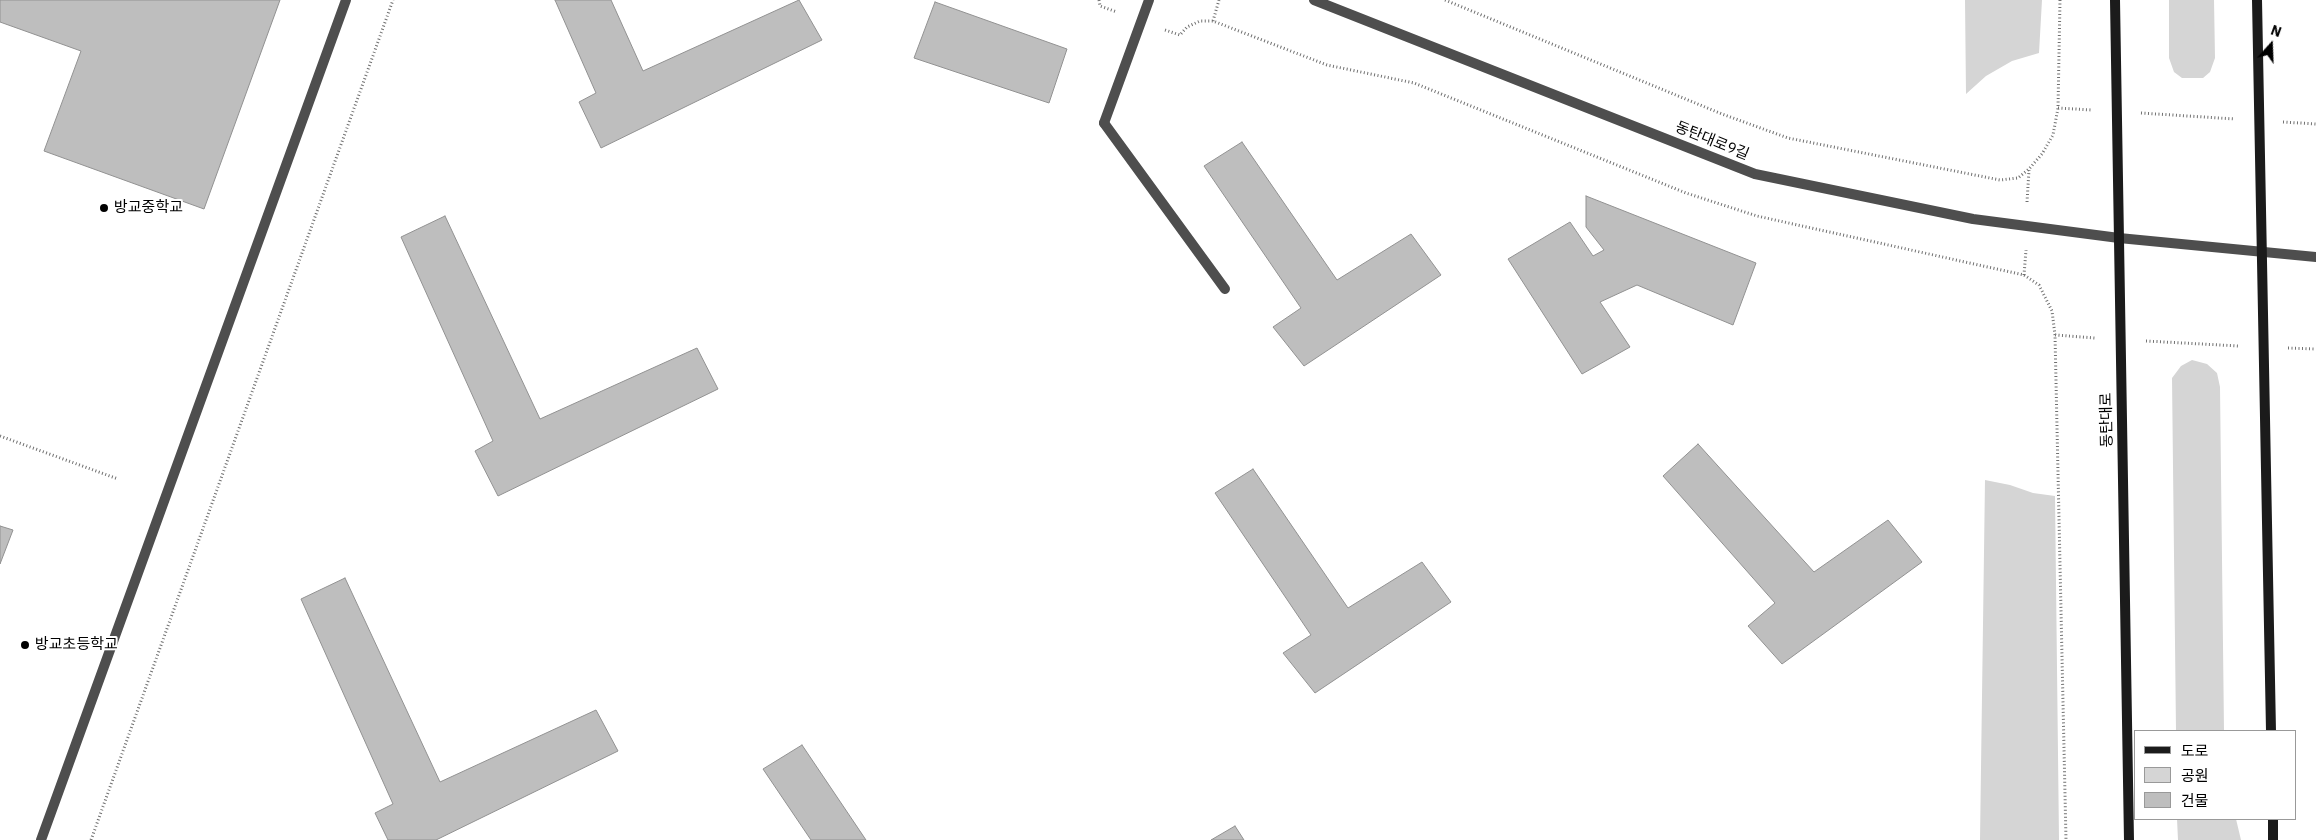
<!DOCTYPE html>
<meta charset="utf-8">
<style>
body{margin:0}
#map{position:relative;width:2316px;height:840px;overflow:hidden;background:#fff;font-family:"IBM Plex Sans","Noto Sans KR",sans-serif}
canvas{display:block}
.legend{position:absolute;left:2134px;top:730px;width:162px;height:90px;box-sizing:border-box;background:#fff;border:1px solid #999;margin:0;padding:6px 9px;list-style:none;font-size:15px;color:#000}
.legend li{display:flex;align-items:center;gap:10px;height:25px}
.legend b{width:25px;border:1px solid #999}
.north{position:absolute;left:2246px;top:20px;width:50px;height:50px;-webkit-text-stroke:4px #fff;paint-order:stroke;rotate:20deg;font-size:14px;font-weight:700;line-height:20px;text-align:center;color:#000}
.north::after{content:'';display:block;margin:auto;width:18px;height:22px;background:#000;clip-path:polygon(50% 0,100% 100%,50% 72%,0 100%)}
</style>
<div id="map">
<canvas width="2316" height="840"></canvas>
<ul class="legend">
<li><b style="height:6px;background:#1b1b1b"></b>도로</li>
<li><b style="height:14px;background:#d5d5d5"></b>공원</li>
<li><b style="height:14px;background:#bebebe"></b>건물</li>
</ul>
<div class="north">N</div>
</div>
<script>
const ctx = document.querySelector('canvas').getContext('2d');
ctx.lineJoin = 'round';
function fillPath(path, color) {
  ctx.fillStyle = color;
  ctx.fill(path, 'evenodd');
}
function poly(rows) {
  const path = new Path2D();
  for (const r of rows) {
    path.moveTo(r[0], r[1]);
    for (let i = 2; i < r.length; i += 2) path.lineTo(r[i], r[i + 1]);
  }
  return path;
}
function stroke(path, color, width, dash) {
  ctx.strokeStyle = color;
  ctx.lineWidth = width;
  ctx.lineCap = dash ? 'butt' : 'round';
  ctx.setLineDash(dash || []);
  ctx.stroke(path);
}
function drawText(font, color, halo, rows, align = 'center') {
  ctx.font = font + ' "IBM Plex Sans","Noto Sans KR",sans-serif';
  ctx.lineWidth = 4;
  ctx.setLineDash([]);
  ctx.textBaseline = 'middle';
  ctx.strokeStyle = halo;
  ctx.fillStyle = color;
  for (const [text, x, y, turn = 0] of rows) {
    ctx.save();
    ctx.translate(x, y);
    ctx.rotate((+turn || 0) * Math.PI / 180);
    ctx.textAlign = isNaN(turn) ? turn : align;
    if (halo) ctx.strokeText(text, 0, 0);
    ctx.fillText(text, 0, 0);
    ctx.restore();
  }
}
const green = poly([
 [1965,0,2042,0,2039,53,2012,61,1986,76,1966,94],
 [2169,0,2214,0,2215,58,2210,72,2203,78,2182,78,2174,72,2169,58],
 [2192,360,2207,364,2217,373,2220,387,2224,731,2176,731,2172,378,2181,366],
 [1985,480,2010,485,2033,493,2055,496,2059,840,1980,840],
 [2177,819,2236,819,2241,840,2178,840]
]);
const building = poly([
 [0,0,280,0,204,209,44,151,81,51,0,22,0,0],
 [555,0,611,0,643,71,799,0,822,40,601,148,579,102,596,93,555,0],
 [935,2,1067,49,1049,103,914,58,935,2],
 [1242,142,1337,280,1411,234,1441,275,1304,366,1273,327,1301,308,1204,166,1242,142],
 [1586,196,1756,263,1733,325,1637,285,1600,302,1630,347,1582,374,1508,259,1570,222,1593,256,1604,250,1586,227,1586,196],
 [445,216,540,419,697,348,718,389,498,496,475,451,493,441,401,237,445,216],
 [1698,444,1814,572,1888,520,1922,562,1782,664,1748,626,1775,603,1663,476,1698,444],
 [1253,469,1348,608,1422,562,1451,602,1315,693,1283,653,1311,635,1215,493,1253,469],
 [0,526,13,530,0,564,0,526],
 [345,578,440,782,596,710,618,751,436,840,388,840,375,813,393,804,301,599,345,578],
 [802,745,866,840,811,840,763,769,802,745],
 [1235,826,1244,840,1211,840,1235,826]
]);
const path = poly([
 [1099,0,1100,6,1117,12],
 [1445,0,1722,114,1788,138,2000,180,2018,178,2029,169,2042,154,2053,135,2058,108,2060,0],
 [1213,21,1219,0],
 [1165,30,1180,35,1187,27,1200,21,1213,21,1327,65,1414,83,1686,193,1757,216,2024,275,2039,285,2052,311,2055,335,2066,840],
 [2058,108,2092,110],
 [2141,113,2235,119],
 [2283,122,2316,124],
 [2027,202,2029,170],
 [2024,275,2026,250],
 [2055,335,2095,338],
 [2146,341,2239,346],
 [2288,348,2316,349],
 [0,436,118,479],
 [91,840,393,0]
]);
const service = poly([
 [1104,123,1225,289]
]);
const minor = poly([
 [1104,123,1149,0]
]);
const tertiary = poly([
 [1314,0,1755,174,1973,219,2119,238,2316,257],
 [41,840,346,0]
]);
const secondary = poly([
 [2115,0,2129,840],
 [2257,0,2271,731],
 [2273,819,2273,840]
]);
const markers = [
 [104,208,5,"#000"],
 [25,645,5,"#000"]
];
const streetNames = [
 ["동탄대로9길",1712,141,22],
 ["동탄대로",2107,420,-91]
];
const poiNames = [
 ["방교중학교",114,208],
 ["방교초등학교",35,645]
];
fillPath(green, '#d5d5d5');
fillPath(building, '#bebebe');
stroke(building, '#929292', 1);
stroke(path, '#707070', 3, [1, 2.5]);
stroke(service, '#4e4e4e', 10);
stroke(minor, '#4e4e4e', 10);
stroke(tertiary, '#4e4e4e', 10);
stroke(secondary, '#1b1b1b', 10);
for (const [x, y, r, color] of markers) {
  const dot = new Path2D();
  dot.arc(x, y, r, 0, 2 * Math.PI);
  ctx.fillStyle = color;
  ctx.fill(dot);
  stroke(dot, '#fff', 2);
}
drawText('15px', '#000', '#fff', streetNames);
drawText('15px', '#000', '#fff', poiNames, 'left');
</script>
